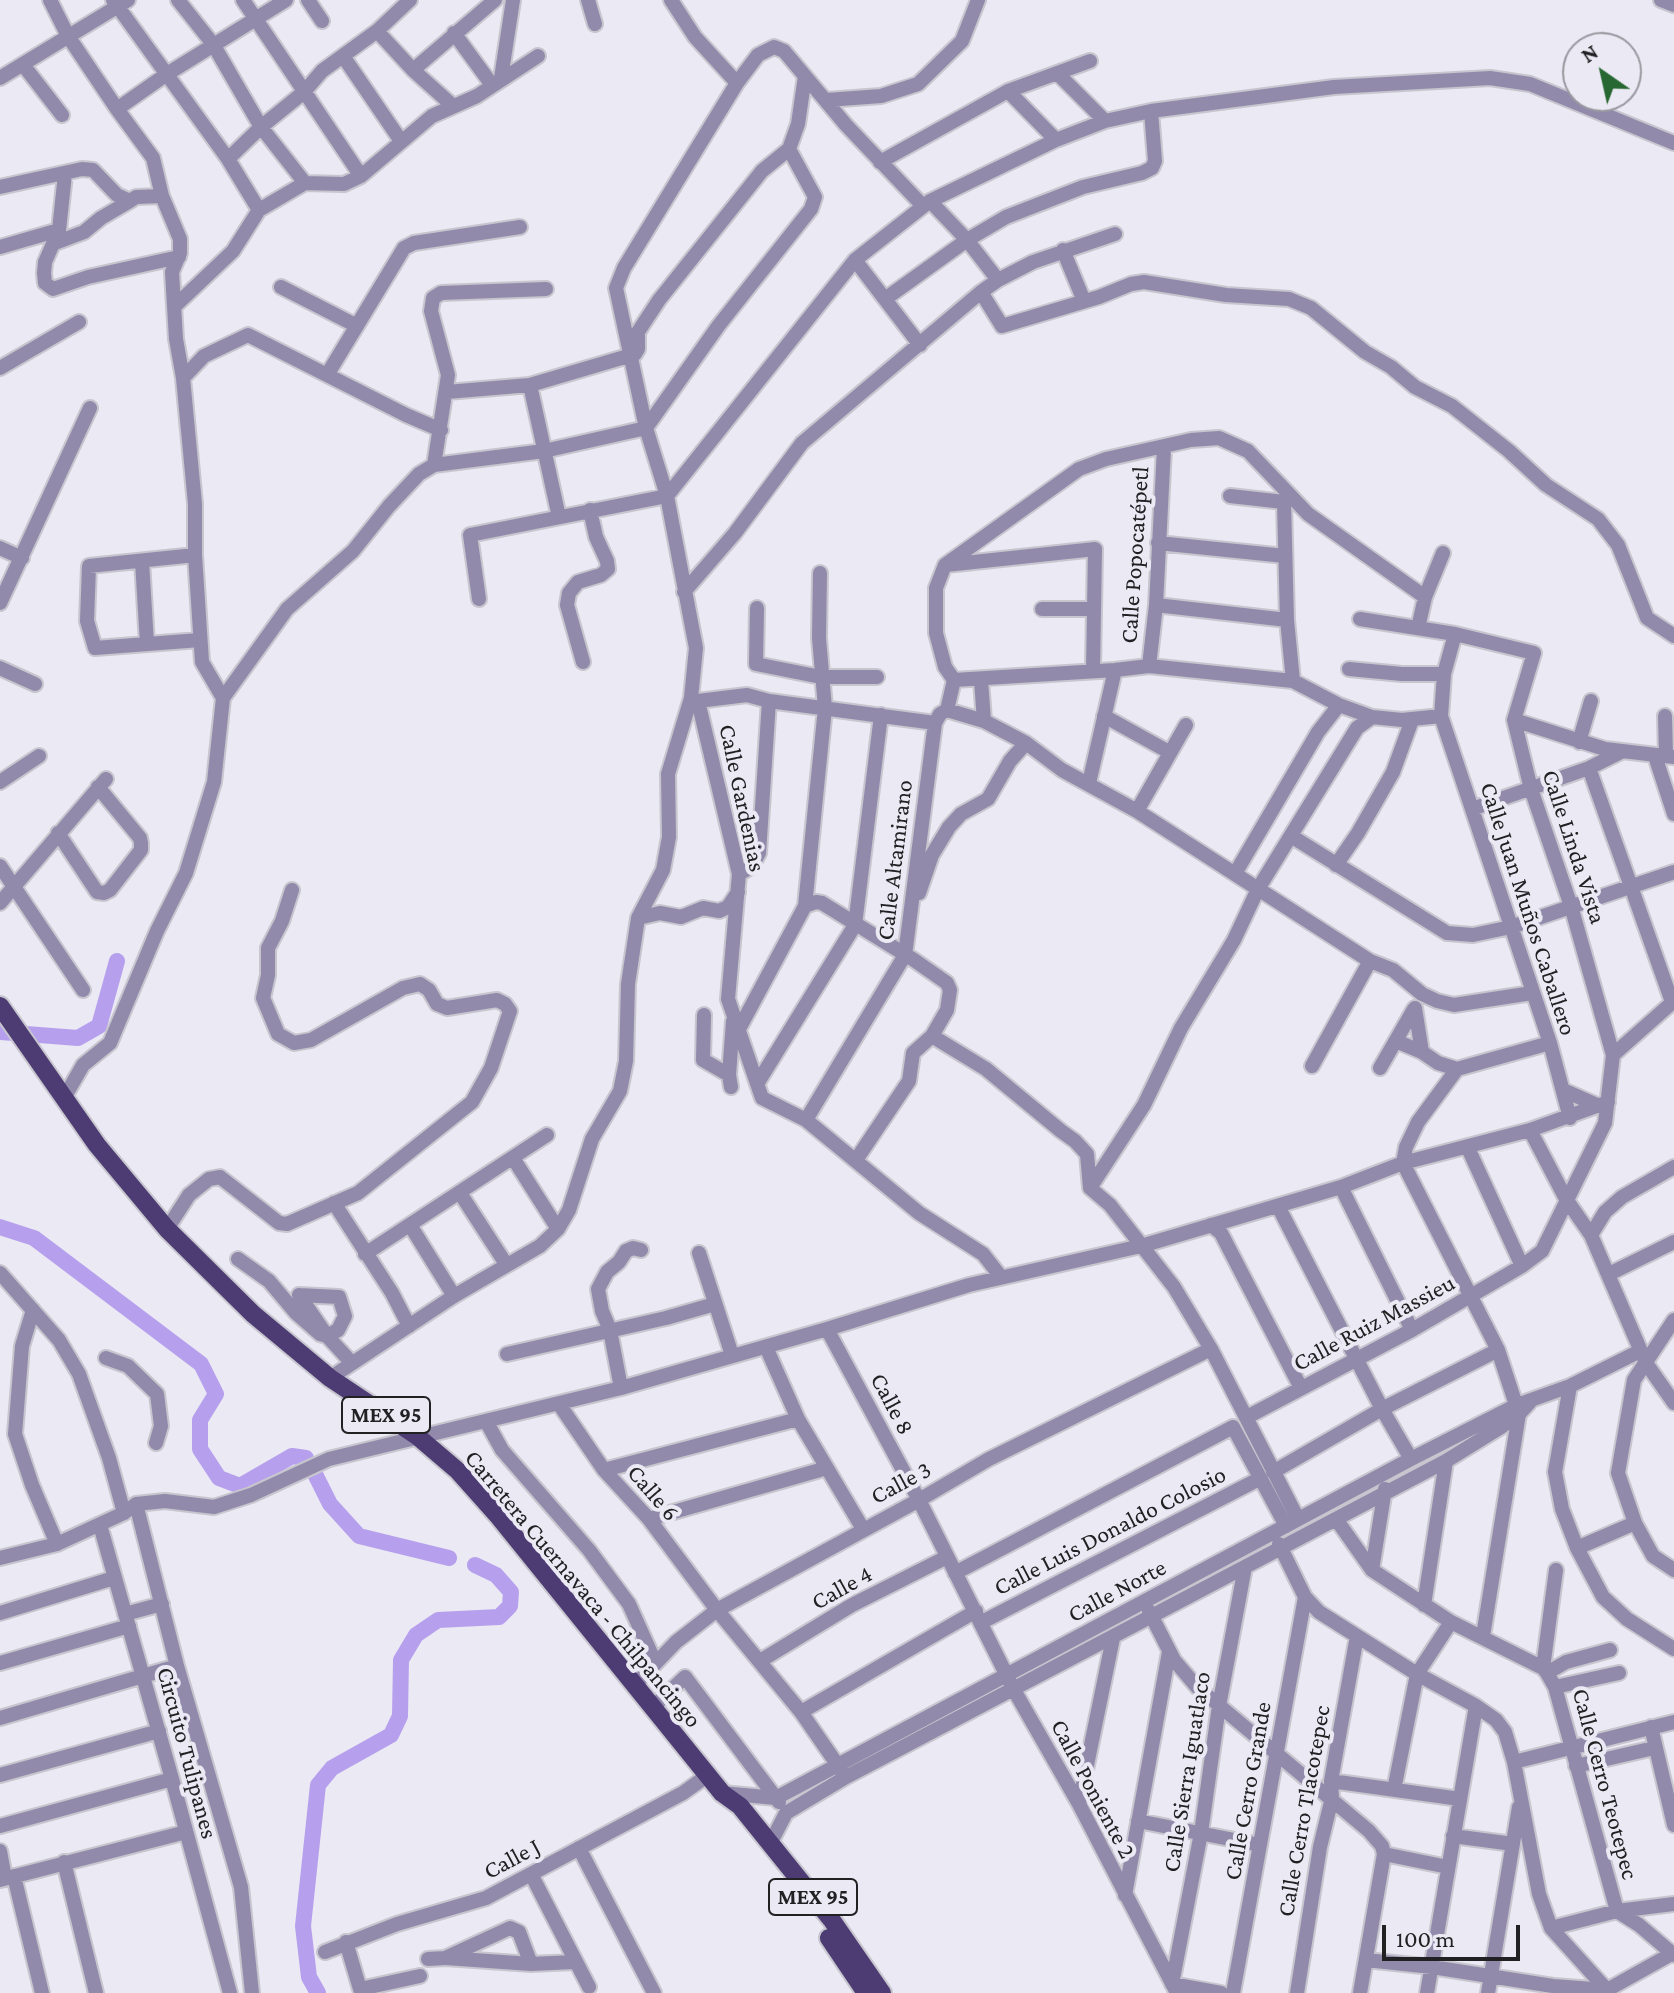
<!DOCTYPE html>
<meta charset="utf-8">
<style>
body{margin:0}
#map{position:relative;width:1674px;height:1993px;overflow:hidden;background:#ebe9f3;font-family:"Crimson Pro",serif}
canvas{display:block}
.north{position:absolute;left:1562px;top:32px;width:80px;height:80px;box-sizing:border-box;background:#ebe9f3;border:2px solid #9a99a0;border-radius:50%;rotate:326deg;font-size:22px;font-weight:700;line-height:32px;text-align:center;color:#212124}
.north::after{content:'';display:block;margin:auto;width:28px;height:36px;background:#276832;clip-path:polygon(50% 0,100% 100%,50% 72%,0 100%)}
.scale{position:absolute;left:1382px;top:1925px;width:138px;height:36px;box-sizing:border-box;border:4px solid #212124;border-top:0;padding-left:10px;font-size:24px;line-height:28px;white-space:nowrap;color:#212124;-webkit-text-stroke:6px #ebe9f3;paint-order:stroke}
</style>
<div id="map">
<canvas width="1674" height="1993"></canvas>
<div class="north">N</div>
<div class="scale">100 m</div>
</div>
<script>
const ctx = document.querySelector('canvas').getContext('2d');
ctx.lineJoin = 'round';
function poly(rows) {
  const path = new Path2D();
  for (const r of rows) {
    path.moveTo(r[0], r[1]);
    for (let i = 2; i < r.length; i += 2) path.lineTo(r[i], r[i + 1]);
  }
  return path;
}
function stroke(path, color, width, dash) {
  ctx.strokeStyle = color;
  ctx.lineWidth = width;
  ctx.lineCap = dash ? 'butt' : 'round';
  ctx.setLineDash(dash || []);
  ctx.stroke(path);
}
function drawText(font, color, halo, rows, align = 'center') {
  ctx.font = font + ' "Crimson Pro",serif';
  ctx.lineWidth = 8;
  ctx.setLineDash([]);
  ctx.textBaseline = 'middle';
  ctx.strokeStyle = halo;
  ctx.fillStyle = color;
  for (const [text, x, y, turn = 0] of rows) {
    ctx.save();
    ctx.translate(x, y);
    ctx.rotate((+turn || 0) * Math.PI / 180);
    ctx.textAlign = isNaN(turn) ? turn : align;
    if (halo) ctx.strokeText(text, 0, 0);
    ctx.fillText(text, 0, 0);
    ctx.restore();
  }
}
const river = poly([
 [0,1032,78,1038,99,1026,117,961],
 [0,1227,34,1238,201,1364,216,1394,200,1420,200,1449,219,1478,240,1486,292,1456,306,1458],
 [314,1472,330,1504,359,1536,449,1558],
 [318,1993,309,1977,303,1926,318,1785,332,1768,391,1735,400,1716,401,1660,416,1635,438,1620,499,1617,510,1606,511,1592,496,1575,475,1565]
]);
const minor = poly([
 [50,0,68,36,117,109,153,158,162,196,180,239,180,253,172,272,176,339,183,378,195,504,195,555,202,662,223,698,214,782,186,873,157,931,110,1043,83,1065,64,1098],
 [113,0,228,159,259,210],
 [178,0,213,44,261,127,305,183],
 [243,0,361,176],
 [308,0,322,21],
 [588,0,595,24],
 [671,0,695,37,737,83],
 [1661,0,1674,5],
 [377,31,413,70,453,106],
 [454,33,492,85],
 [343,56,401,141],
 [24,66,62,115],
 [413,70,495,0],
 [1058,74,1105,121],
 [0,78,128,0],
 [501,78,513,0],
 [1008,91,1056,140],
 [827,100,881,96,918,84,962,41,978,0],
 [117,109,167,74,286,0],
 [228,159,261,127,304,92,322,71,377,31,410,0],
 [880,162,1008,91,1090,61],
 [65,174,59,230,45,262,44,273,45,283,53,289,88,277,179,257],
 [0,187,82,169,93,170,117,195,130,201,136,197,162,196],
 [930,201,967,240,998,280],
 [55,243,84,232,101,218,130,201],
 [0,247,59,230],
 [1063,250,1084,301],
 [855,260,920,345],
 [281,287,357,326],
 [981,292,1002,326,1099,297,1131,284,1144,282,1226,295,1289,299,1311,308,1365,352,1391,367,1415,387,1452,406,1509,451,1546,485,1598,519,1618,545,1647,618,1674,636],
 [885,299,967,240,1006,217,1083,187,1142,173,1152,168,1155,161,1151,111],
 [175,306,233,251,259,210,305,183,344,184,361,176,432,116,477,96,538,56],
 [0,368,79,322],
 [327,375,404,248,414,243,520,227],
 [183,378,204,356,248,335,406,415,441,430],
 [530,385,559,517],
 [447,392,530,385,635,354,638,349,638,332,659,300,762,171,789,149,798,124,805,76],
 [434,465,448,375,431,311,433,298,441,293,546,289],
 [1230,496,1284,502],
 [1289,496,1284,502,1287,620,1293,681],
 [1158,543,1285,556],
 [0,548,22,558],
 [195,555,89,566,87,621,95,648,200,640],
 [142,561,147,644],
 [946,565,1095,549,1093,670],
 [684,592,735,533,802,443,981,292,998,280,1033,262,1115,234],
 [479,599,470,535,667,496,855,260,930,201,1056,140,1105,121,1151,111,1334,87,1490,78,1530,84,1674,143],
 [0,603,90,408],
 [1156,605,1287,620],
 [757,608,756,664,821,677,877,677],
 [1042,609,1093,609],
 [1360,619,1455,634,1534,653,1514,720,1531,789,1571,906,1613,1055],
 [1418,628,1425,597,1443,553],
 [1455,634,1444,674,1441,716,1550,1043,1570,1118],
 [583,662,567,605,569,593,578,582,601,575,608,569,607,561,596,537,590,510],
 [1149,666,1156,605,1164,448],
 [0,668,35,684],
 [1349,669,1402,674,1444,674],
 [954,680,945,667,936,633,936,588,945,565,1079,469,1106,459,1191,440,1219,438,1248,451,1308,514,1425,597],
 [954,680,1115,670,1149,666,1293,681,1339,705,1372,717,1402,720,1441,716],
 [981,680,984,721],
 [223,698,287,609,353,551,389,506,419,474,434,465,544,451,646,428,719,325,811,209,815,197,789,149],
 [691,698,698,701,739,874,728,999,762,1098,806,1120,919,1213,983,1254,1001,1277],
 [698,701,747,695,769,701,935,723],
 [947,710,954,680],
 [1104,716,1169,752],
 [1665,716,1666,756],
 [1514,720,1605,749,1674,757],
 [1579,742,1591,701],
 [1655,756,1674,814],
 [1589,768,1672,1002],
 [0,782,39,756],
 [1089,783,1115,670],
 [1472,809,1589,768,1621,752],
 [1137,811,1186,725],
 [58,833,97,892,104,893,110,890,141,850,141,843,140,838,98,787],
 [1291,836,1447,933,1473,935,1511,927,1674,872],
 [1336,865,1358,833,1393,772,1412,720],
 [0,866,83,990],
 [1236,872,1318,732,1339,705],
 [739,874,752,866,759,853,769,701],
 [919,893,932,855,949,827,961,814,988,799,1010,761,1026,743],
 [0,903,106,779],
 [805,906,816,902,822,903,914,960,947,983,950,990,947,1010,932,1036,913,1053,909,1081,856,1160],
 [638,918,660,913,681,917,703,908,719,911,728,907,738,892],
 [1415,1008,1422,1052],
 [704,1015,703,1060,729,1075],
 [739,1029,805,906,825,708,819,638,820,573],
 [932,1036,986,1069,1061,1131,1075,1141,1087,1154,1090,1188,1110,1205,1174,1287,1211,1349,1298,1519],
 [1396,1041,1422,1052,1438,1063,1457,1069,1550,1043],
 [1312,1066,1370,961],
 [1380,1068,1414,1009],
 [1457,1069,1418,1122,1406,1147,1403,1163,1498,1350,1519,1414,1483,1636],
 [757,1084,855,925,881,715],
 [731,1087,729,1075,733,1021],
 [1563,1090,1599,1106],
 [806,1120,905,955,935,723,940,714,947,710,984,721,1026,743,1062,770,1137,811,1370,961,1393,970,1422,994,1437,1001,1454,1005,1532,993],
 [1530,1130,1566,1199,1591,1235,1646,1363,1674,1403],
 [1468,1148,1522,1266],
 [513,1158,558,1229],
 [1341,1187,1412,1330],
 [1090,1188,1144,1105,1181,1028,1234,940,1258,889,1357,728,1372,717],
 [460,1193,506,1264],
 [334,1203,392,1293,409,1326],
 [1278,1206,1382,1409,1411,1459],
 [410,1225,454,1296],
 [1211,1225,1221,1233,1301,1388],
 [167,1229,189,1195,209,1179,220,1177,279,1223,287,1224,358,1193,472,1102,491,1068,510,1011,505,1004,497,1000,447,1008,437,1004,429,990,420,984,403,988,311,1040,294,1043,278,1034,263,998,268,975,268,948,282,921,292,890],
 [1591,1235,1605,1212,1622,1197,1674,1167],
 [699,1253,732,1355],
 [365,1254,547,1135],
 [238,1259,269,1281,296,1313,320,1334,327,1336,338,1330,345,1316,339,1297,299,1295],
 [0,1273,59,1340,79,1374,109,1458,124,1513],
 [1609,1274,1674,1242],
 [299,1295,327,1336,351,1362],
 [33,1310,22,1346,15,1434,32,1485,57,1544],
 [1674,1320,1634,1380,1618,1473,1635,1523,1653,1556,1674,1570],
 [827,1329,919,1500,1014,1690,1079,1804,1177,1993],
 [766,1347,798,1419,863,1529],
 [507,1354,666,1318,715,1304],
 [106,1358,128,1366,157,1394,161,1426,156,1443],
 [330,1378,454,1296,540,1246,558,1229,569,1210,592,1139,620,1091,626,1061,628,984,638,918,663,870,669,837,668,774,691,698,696,648,667,496,646,428,616,288,624,268,737,83,758,55,774,47,784,51,846,125,923,206],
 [1570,1386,1555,1472,1562,1509,1577,1548,1603,1597,1627,1619,1674,1649],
 [621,1388,610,1330,602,1311,598,1289,607,1272,619,1262,626,1251,633,1248,641,1250],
 [559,1404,604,1470,649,1519,717,1610,801,1712,841,1770],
 [1247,1417,1412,1330,1522,1266,1542,1251,1605,1123,1613,1055,1674,1001],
 [486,1421,502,1450,589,1550,629,1604,655,1662],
 [604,1470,798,1419],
 [1273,1472,1382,1409,1498,1350],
 [136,1504,177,1666,241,1887,252,1993],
 [649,1519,827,1468],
 [1336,1519,1372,1570,1451,1622,1543,1668,1547,1673,1555,1687,1617,1911,1639,1925,1674,1955],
 [100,1525,172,1779,230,1993],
 [1279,1544,1305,1597,1319,1612,1417,1674,1476,1706,1496,1720,1505,1732,1514,1762,1539,1894,1551,1928,1607,1990],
 [1577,1548,1635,1523],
 [0,1558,57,1544,124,1513,136,1504,165,1501,214,1507,251,1495,329,1459,621,1388,827,1329,969,1285,1141,1246,1341,1187,1403,1163,1530,1130,1608,1102],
 [1372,1570,1385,1489],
 [955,1573,1233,1427,1286,1526],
 [1424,1605,1446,1461],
 [1149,1611,1174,1660,1197,1687,1369,1831,1382,1846,1384,1854],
 [0,1613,114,1578],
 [125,1614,162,1604],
 [982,1622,1259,1479],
 [760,1661,852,1605,947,1557],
 [0,1663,129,1626],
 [1543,1668,1556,1570],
 [1547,1673,1566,1662,1610,1650],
 [634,1686,676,1642,717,1610,919,1500,989,1459,1211,1349],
 [1555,1687,1619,1673],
 [652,1708,685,1677,779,1802],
 [801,1712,976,1611],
 [0,1718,177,1666],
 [1651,1727,1674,1825],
 [1514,1762,1674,1722],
 [1576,1766,1654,1748],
 [0,1775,159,1731],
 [1331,1781,1460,1799],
 [1394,1790,1417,1674,1451,1622],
 [722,1793,776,1798,1411,1459,1517,1405,1570,1386,1640,1351],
 [1079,1804,1113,1638],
 [1138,1821,1260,1845],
 [0,1826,172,1779],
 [1453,1836,1513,1844],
 [770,1844,786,1813,846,1777,1446,1461,1501,1427,1519,1414,1530,1402],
 [579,1848,654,1993],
 [0,1851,5,1878],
 [1384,1854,1448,1867],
 [64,1862,96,1993],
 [531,1874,589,1987],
 [14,1876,42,1993],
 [0,1880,186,1832],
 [1125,1895,1169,1652],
 [1551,1928,1617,1911,1674,1904],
 [346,1942,360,1989,420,1976],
 [325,1952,397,1924,486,1898,683,1793,708,1775],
 [446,1958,531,1964,574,1962],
 [428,1959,445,1958,510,1928,519,1932,531,1964],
 [1366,1960,1432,1967,1553,1986,1607,1990,1673,1953],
 [1221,1993,1172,1984,1201,1833,1219,1706,1245,1567],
 [1233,1993,1305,1597],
 [1297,1993,1320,1847,1332,1798,1331,1781,1357,1636],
 [1360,1993,1384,1854],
 [1427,1993,1476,1706],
 [1488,1993,1519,1807]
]);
const major = poly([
 [0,1006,97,1145,167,1229,253,1314,330,1378,417,1436,458,1471,499,1517,722,1793,740,1806,831,1919,882,1993],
 [829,1938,866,1993]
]);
const shields = [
 [386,1415,88],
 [813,1897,88]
];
const shieldNames = [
 ["MEX 95",386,1415],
 ["MEX 95",813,1897]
];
const streetNames = [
 ["Calle Popocatépetl",1135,555,-86],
 ["Calle Gardenias",742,798,78],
 ["Calle Linda Vista",1574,847,72],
 ["Calle Altamirano",895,860,-83],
 ["Calle Juan Muños Caballero",1528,909,72],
 ["Calle Ruiz Massieu",1374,1323,-28],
 ["Calle 8",892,1404,62],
 ["Calle 3",901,1483,-28],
 ["Calle 6",653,1493,49],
 ["Calle Luis Donaldo Colosio",1110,1531,-27],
 ["Calle 4",842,1588,-29],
 ["Carretera Cuernavaca - Chilpancingo",583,1589,50],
 ["Calle Norte",1117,1591,-28],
 ["Circuito Tulipanes",187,1753,75],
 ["Calle Sierra Iguatlaco",1187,1772,-81],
 ["Calle Cerro Teotepec",1605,1784,75],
 ["Calle Poniente 2",1093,1789,62],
 ["Calle Cerro Grande",1248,1791,-80],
 ["Calle Cerro Tlacotepec",1304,1811,-80],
 ["Calle J",512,1859,-28]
];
stroke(river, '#b6a0ed', 16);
stroke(minor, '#c7c5ce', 18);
stroke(major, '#c7c5ce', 22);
stroke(minor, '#928aab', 14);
stroke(major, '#4d3b73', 18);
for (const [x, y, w] of shields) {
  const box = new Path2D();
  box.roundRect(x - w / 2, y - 18, w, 36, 6);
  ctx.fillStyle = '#ebe9f3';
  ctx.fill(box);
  stroke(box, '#212124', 2);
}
drawText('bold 22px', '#212124', null, shieldNames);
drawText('24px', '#212124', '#ebe9f3', streetNames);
</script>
